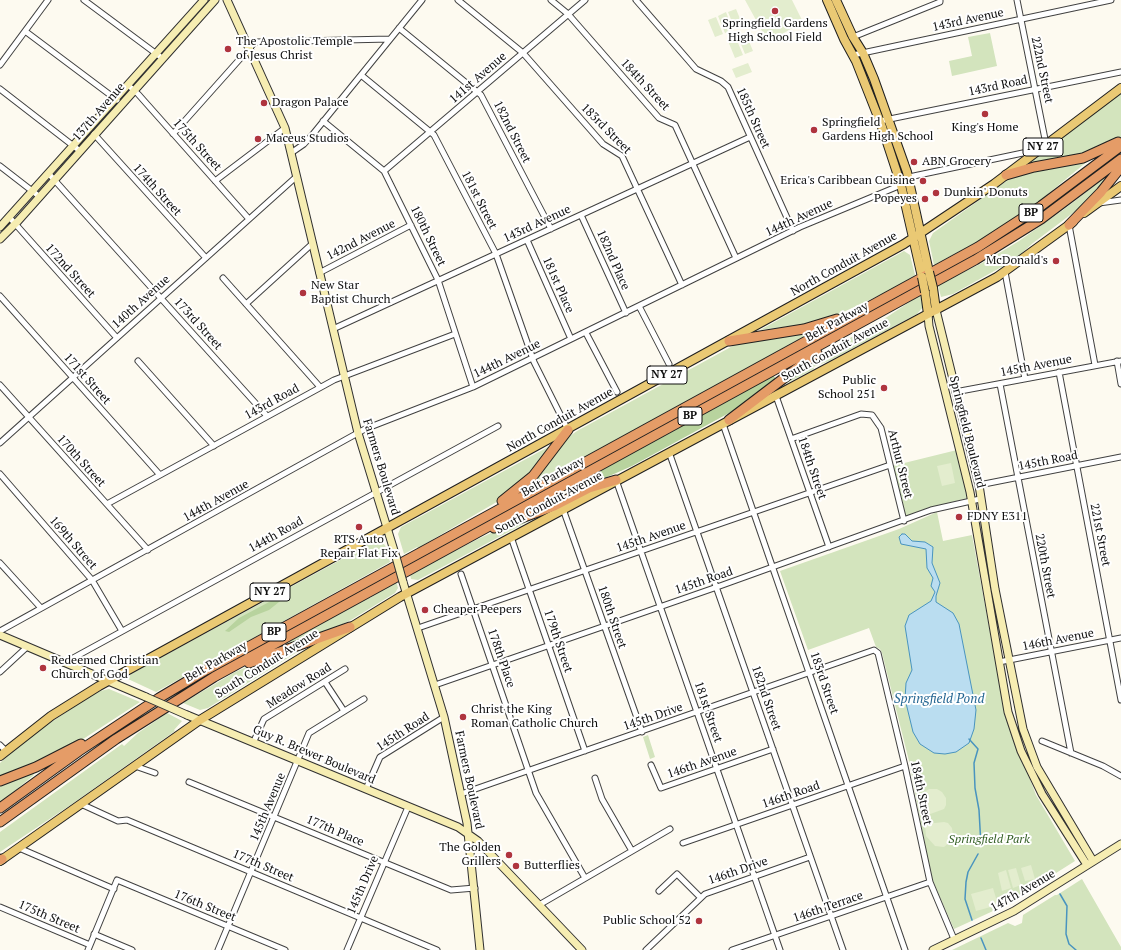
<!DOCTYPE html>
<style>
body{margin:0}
canvas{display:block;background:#fdfaf0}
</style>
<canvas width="1121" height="950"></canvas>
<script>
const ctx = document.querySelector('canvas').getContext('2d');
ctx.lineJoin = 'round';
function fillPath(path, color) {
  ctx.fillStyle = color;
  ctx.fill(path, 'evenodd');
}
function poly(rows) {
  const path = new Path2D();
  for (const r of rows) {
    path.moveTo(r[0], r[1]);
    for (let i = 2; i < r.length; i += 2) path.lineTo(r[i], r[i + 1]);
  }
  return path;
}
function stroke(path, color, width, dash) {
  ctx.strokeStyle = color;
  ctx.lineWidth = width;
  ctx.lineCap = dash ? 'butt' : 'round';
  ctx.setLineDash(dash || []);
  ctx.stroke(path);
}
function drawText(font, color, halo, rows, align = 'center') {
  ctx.font = font + ' "PT Serif",serif';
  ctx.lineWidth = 4;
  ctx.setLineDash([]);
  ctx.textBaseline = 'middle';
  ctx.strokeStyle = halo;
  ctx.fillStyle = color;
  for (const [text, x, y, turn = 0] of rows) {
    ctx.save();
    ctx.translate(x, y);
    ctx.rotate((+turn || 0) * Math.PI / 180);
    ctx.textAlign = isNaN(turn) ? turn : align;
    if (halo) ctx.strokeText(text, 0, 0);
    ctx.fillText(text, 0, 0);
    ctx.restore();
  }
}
const green = poly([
 [990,33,997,66,952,76,949,61,972,56,968,37],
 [1121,93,1121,137,1091,154,1032,164,1031,161],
 [1089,160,1026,212,995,232,934,265,929,241,933,233,1002,184,1014,176,1030,170],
 [1116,169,1094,197,1033,243,1014,260,953,294,941,297,938,285,986,261,1019,241,1063,210],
 [904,251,910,255,915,275,895,288,822,322,760,330],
 [920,295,923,307,917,314,829,361,813,367,814,369,783,385,782,383,818,356,887,317],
 [805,332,807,335,523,491,521,490,566,439,577,431,740,342],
 [548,447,550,450,532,474,500,500,418,548,417,547,404,554,398,534,401,527],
 [957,450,968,498,929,508,906,517,892,466],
 [546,512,418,580,411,579,410,574,476,540,506,526],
 [937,512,943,541,972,535,995,659,1010,727,1036,795,1075,861,1004,906,954,929,931,877,909,761,882,653,880,649,876,647,869,628,808,650,780,571,899,529],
 [377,540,385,545,390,562,156,692,128,679,131,674],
 [396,581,398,588,395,593,351,620,334,628,334,630,282,646,369,596,370,598],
 [305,647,208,708,200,710,183,703,235,672,258,662],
 [109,689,140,702,77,743,29,768,0,778,0,763,13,751,50,723,83,701,100,691],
 [167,713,182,721,174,730,175,731,72,804,0,852,0,832,122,744,124,746,138,733],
 [648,735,655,757,650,759,643,737],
 [32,772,34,775,0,803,0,783],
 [1082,879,1121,947,1121,950,952,950,1008,923,1015,926,1022,923,1023,915,1055,895,1057,895]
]);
const forest = poly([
 [773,375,776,379,740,407,632,466,598,481,594,480,603,469],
 [286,593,289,594,269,610,251,617,229,632,225,631,239,618]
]);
const pitch = poly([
 [745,0,792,0,803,22,768,42],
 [736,9,743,26,735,29,728,12],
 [726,12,733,30,725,33,718,16],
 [716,17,723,34,715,37,708,20],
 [746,34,753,51,745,54,738,37],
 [736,38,743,55,735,58,728,41],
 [748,63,752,72,736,78,732,69],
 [951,463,955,483,942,486,937,466],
 [929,789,937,789,942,792,946,798,946,805,944,809,922,817,917,797],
 [944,822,948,823,952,828,953,835,950,842,944,847,935,846,926,836,925,824],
 [1031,865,1035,879,1025,881,1021,868],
 [1016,868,1021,885,1013,888,1008,870],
 [1006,870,1011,888,1002,891,998,873],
 [993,888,998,905,976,911,971,894]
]);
const water = poly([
 [902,534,905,534,912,541,925,542,933,547,932,563,940,583,936,596,936,602,953,613,959,624,976,710,974,729,969,743,956,752,945,754,934,753,920,744,913,732,905,699,906,683,912,670,905,626,909,615,931,601,935,592,931,586,933,578,927,568,926,549,901,544,899,537,902,534]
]);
const stream = poly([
 [969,739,978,749,974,763,975,788,979,810,981,846],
 [1060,894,1067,906,1066,934,1069,944,1076,950],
 [972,920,965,899,966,882,968,872,978,854],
 [981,938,986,950]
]);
const street = poly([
 [84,0,162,58],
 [458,0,523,53,603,144,622,156,682,285],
 [551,0,568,14,659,118,675,125,736,258],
 [636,0,696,69,721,81,728,87,793,231],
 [1017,0,1046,144],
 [399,28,481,95,551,229],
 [25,31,117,100],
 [853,37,940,2,940,0],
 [853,55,1111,0],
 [0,65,48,0],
 [361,75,434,135,496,254,534,362,568,430],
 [128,85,138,94,249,219],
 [0,89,80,151],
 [323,121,384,171,438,280,473,387],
 [880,121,1121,72],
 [94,134,206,258],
 [173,134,255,42,390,39],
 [291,153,304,144,313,134,422,0],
 [0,166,40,197],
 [384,171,585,0],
 [49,174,267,416],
 [215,181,285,128],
 [1099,203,1121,200],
 [581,215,626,313],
 [10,218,117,338],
 [1069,225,1095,365],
 [527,240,571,339],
 [1005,272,1025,379],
 [319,273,411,225],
 [223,278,320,387],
 [0,296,160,475],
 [246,304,312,244],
 [639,306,669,364],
 [333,329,750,137],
 [586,333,617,392],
 [138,361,214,446],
 [1117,361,1121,384],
 [1059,372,1121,700],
 [1000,384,1071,753],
 [0,385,148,550],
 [955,392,1121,361],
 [776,396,829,547],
 [723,424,905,950],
 [791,439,861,414,872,415,881,428,904,521],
 [0,443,296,177],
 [669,452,843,950],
 [0,474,92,580,122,631],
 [616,480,780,950],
 [979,485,1121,457],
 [107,504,334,380,455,334],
 [563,509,642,732],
 [511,537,585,751],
 [0,563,41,608],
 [461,574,536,793,585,878],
 [418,628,890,465],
 [0,631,365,429,473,387,800,227,901,185,909,177,1037,150],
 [999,662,1121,638],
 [64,663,498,426],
 [0,672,27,647],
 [325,682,344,711],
 [435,685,717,587,931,510,980,499],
 [254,741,264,719,345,669],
 [1042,741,1103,766,1121,776],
 [0,745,6,751],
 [651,765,661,788,773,749],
 [135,766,155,773],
 [595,778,602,799,632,851],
 [189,782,451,890,475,888],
 [366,789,380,757,444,717],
 [461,794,874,650,878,653,905,766,930,882,954,939],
 [81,804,118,821,127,820,437,950],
 [683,843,905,766],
 [19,848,114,889],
 [659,891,677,874,700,897],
 [539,905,670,829],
 [0,907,90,945],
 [94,934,132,950],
 [88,950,117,880,285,950],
 [218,950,309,733,364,699],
 [347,950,408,807],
 [646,950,705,894,810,857],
 [732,950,930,882]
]);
const secondary = poly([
 [227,0,285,128,358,433,396,557],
 [0,227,204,0],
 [0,239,18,221,215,0],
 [936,310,979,485,995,589,1023,729,1037,767,1093,861],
 [928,314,929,326,970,492,1008,712,1021,751,1042,794,1087,865],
 [403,582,444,717,467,823,480,950],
 [0,635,146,697],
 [187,715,458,827,478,841,582,950],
 [933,950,1014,911,1121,844]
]);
const primary = poly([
 [827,0,844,39,856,61,882,127,901,185,922,277],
 [836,0,853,37,863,53,874,79,907,172,929,272],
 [1084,213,1121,186],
 [933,288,936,310],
 [925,292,928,314],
 [0,756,51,716,99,686,904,244,994,184,1121,88],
 [0,861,200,720,400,597,997,277,1073,222]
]);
const highway = poly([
 [1006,175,1034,167,1083,158,1118,142],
 [1069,225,1101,192,1121,167],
 [729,341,804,329,837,319],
 [729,420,817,353],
 [502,501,533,476,568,430],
 [494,528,554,506,589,488,616,480],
 [249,663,350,627],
 [0,781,36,767,81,744],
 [0,808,79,751,159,698,206,670,978,247,1041,206,1121,146],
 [0,822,116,739,214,677,975,260,1041,219,1121,159],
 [0,860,2,859]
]);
const secondaryBridge = poly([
 [396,557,403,582],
 [146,697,187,715]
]);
const primaryBridge = poly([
 [929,272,933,288],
 [922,277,925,292]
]);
const markers = [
 [775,11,4,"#af343e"],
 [228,49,4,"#af343e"],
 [264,103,4,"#af343e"],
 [985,114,4,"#af343e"],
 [814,130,4,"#af343e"],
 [258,139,4,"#af343e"],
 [914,162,4,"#af343e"],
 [923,181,4,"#af343e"],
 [936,193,4,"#af343e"],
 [925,199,4,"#af343e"],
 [1056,261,4,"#af343e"],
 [303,293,4,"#af343e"],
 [884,388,4,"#af343e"],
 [959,517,4,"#af343e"],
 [359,527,4,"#af343e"],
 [425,610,4,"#af343e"],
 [43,668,4,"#af343e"],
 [463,717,4,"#af343e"],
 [509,855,4,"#af343e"],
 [516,866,4,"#af343e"],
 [699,921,4,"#af343e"]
];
const shields = [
 [1043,147,40],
 [1031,213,24],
 [667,375,40],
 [690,416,24],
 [270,592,40],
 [274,632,24]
];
const shieldNames = [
 ["NY 27",1043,147],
 ["BP",1031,213],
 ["NY 27",667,375],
 ["BP",690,416],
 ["NY 27",270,592],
 ["BP",274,632]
];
const streetNames = [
 ["143rd Avenue",968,20,-12],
 ["222nd Street",1042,70,78],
 ["141st Avenue",478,78,-41],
 ["184th Street",645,85,47],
 ["143rd Road",998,86,-12],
 ["137th Avenue",99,112,-49],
 ["185th Street",753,118,66],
 ["183rd Street",606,129,45],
 ["182nd Street",512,132,63],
 ["175th Street",197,145,48],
 ["174th Street",157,190,48],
 ["181st Street",479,200,63],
 ["144th Avenue",799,218,-25],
 ["143rd Avenue",537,224,-25],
 ["180th Street",428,236,64],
 ["142nd Avenue",361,240,-27],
 ["182nd Place",613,260,66],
 ["North Conduit Avenue",844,264,-29],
 ["172nd Street",70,271,48],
 ["181st Place",558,285,66],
 ["140th Avenue",141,302,-42],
 ["Belt Parkway",837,322,-29],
 ["173rd Street",198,324,48],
 ["South Conduit Avenue",835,350,-28],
 ["144th Avenue",507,359,-26],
 ["145th Avenue",1036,366,-11],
 ["171st Street",87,379,48],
 ["143rd Road",272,402,-29],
 ["North Conduit Avenue",560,420,-29],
 ["Springfield Boulevard",967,432,76],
 ["170th Street",81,461,48],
 ["145th Road",1048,461,-11],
 ["Arthur Street",900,464,76],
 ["Farmers Boulevard",381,467,73],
 ["184th Street",812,468,71],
 ["Belt Parkway",553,477,-29],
 ["144th Avenue",216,501,-29],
 ["South Conduit Avenue",549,503,-28],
 ["144th Road",276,535,-29],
 ["221st Street",1100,535,79],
 ["145th Avenue",651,537,-19],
 ["169th Street",73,543,49],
 ["220th Street",1045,566,79],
 ["145th Road",704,581,-19],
 ["180th Street",612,617,71],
 ["146th Avenue",1058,640,-11],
 ["179th Street",558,641,71],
 ["178th Place",501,658,71],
 ["Belt Parkway",216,662,-30],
 ["South Conduit Avenue",267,664,-32],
 ["183rd Street",824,683,71],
 ["Meadow Road",299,686,-32],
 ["182nd Street",766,698,71],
 ["181st Street",708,712,71],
 ["145th Drive",653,717,-19],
 ["145th Road",403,732,-33],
 ["Guy R. Brewer Boulevard",314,755,23],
 ["146th Avenue",702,763,-19],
 ["Farmers Boulevard",469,780,78],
 ["184th Street",921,793,78],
 ["146th Road",791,795,-19],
 ["145th Avenue",268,807,-67],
 ["177th Place",335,831,23],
 ["177th Street",263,866,23],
 ["146th Drive",738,871,-19],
 ["145th Drive",363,885,-67],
 ["147th Avenue",1023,891,-30],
 ["176th Street",205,906,22],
 ["146th Terrace",828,907,-19],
 ["175th Street",49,917,23]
];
const poiNames = [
 ["Springfield Gardens",775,24,"center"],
 ["High School Field",775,38,"center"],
 ["The Apostolic Temple",236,42],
 ["of Jesus Christ",236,56],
 ["Dragon Palace",272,103],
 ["Springfield",822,123],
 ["Gardens High School",822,137],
 ["King's Home",985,128,"center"],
 ["Maceus Studios",266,139],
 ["ABN Grocery",922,162],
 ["Erica's Caribbean Cuisine",915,181,"right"],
 ["Dunkin' Donuts",944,193],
 ["Popeyes",917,199,"right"],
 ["McDonald's",1048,261,"right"],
 ["New Star",311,286],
 ["Baptist Church",311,300],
 ["Public",876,381,"right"],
 ["School 251",876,395,"right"],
 ["FDNY E311",967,517],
 ["RTS Auto",359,540,"center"],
 ["Repair Flat Fix",359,554,"center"],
 ["Cheaper Peepers",433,610],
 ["Redeemed Christian",51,661],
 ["Church of God",51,675],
 ["Christ the King",471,710],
 ["Roman Catholic Church",471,724],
 ["The Golden",501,848,"right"],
 ["Grillers",501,862,"right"],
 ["Butterflies",524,866],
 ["Public School 52",691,921,"right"]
];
const parkNames = [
 ["Springfield Park",989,840]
];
const waterNames = [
 ["Springfield Pond",939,699]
];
fillPath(green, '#d3e4bd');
fillPath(forest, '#b8d39e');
fillPath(pitch, '#e3edce');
fillPath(water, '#baddf0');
stroke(water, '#4994bf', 1);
stroke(stream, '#4994bf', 1.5);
stroke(street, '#414141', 7);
stroke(secondary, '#303030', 9);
stroke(primary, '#1f1f1f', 10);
stroke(highway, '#1f1f1f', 11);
stroke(street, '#fff', 5);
stroke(secondary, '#f6edb2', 7);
stroke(primary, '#eac974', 8);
stroke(highway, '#e59c67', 9);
stroke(secondaryBridge, '#303030', 9, []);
stroke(primaryBridge, '#1f1f1f', 10, []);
stroke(secondaryBridge, '#f6edb2', 7);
stroke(primaryBridge, '#eac974', 8);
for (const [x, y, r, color] of markers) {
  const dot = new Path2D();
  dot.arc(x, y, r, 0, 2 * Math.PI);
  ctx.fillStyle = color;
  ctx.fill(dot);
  stroke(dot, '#fff', 1.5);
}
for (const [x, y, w] of shields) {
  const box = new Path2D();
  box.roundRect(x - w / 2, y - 9, w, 18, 3);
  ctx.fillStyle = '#fff';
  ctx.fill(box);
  stroke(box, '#0e0e0e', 1);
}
drawText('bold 11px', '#0e0e0e', null, shieldNames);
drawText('12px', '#0e0e0e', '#fff', streetNames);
drawText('12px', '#0e0e0e', '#fff', poiNames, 'left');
drawText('italic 12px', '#335f25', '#fff', parkNames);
drawText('italic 13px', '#246692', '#fff', waterNames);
</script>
